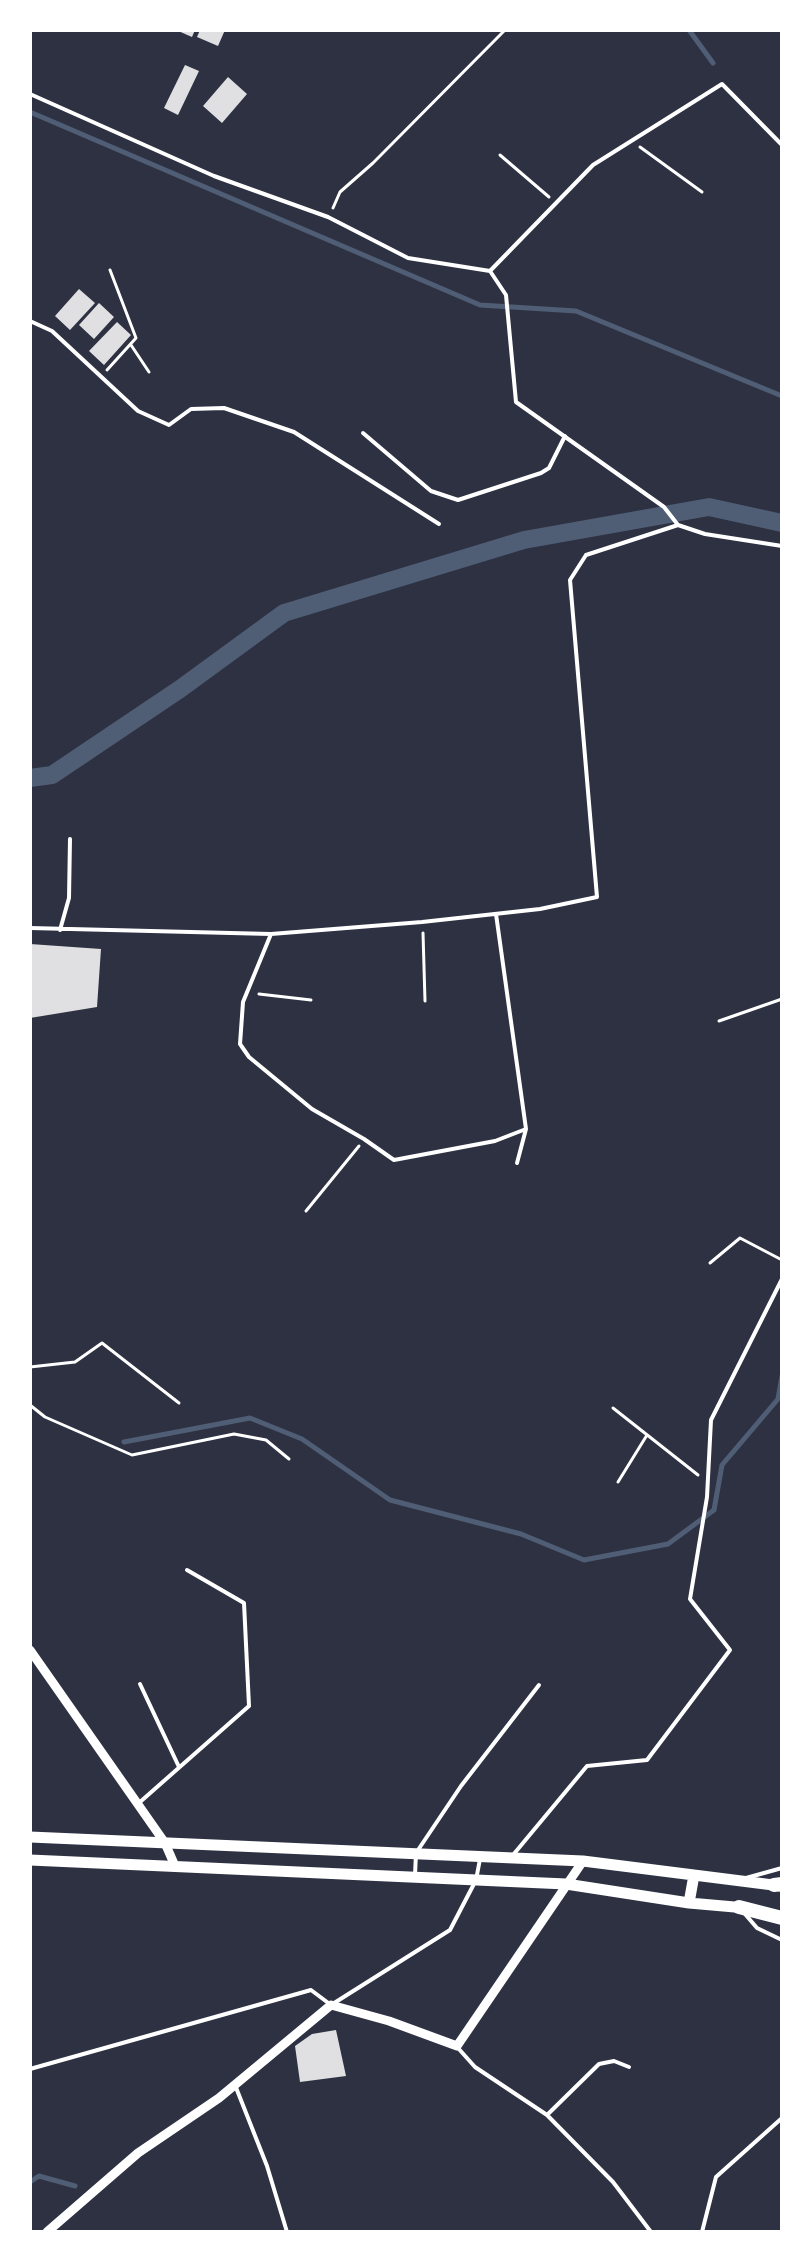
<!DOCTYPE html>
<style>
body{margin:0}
#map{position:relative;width:812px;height:2262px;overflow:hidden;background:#2d3142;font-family:Spectral,serif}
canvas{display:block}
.frame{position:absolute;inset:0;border:32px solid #fff;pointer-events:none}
</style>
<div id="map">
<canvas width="812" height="2262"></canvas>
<div class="frame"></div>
</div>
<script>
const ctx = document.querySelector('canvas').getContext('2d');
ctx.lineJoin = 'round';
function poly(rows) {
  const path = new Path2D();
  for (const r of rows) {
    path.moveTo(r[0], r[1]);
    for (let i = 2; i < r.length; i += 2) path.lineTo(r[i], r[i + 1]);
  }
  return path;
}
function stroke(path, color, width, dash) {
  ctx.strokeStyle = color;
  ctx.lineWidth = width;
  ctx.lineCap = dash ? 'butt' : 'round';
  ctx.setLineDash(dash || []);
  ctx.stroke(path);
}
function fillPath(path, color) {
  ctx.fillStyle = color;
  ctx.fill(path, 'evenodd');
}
const stream = poly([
 [689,30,713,63],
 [30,112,480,305,576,311,782,396],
 [124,1442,250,1418,302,1439,390,1500,521,1534,584,1560,668,1544,714,1510,722,1465,778,1399,782,1376],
 [30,2182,39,2176,75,2186]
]);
const canal = poly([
 [30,778,52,775,180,689,284,613,524,540,709,507,782,523]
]);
const building = poly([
 [176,30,195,30,192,37],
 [200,30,225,30,218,46,197,37],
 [185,65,199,71,178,115,164,108],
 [228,77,247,94,222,123,203,106],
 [79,289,95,303,70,330,55,316],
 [99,303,114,317,94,339,79,325],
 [117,322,131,335,104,365,89,351],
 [30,944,101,949,97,1007,30,1018],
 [336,2030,346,2076,300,2082,295,2046,312,2034]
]);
const path = poly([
 [640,147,702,192],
 [500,155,549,197],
 [333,208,340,192,373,163,505,30],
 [131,345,149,372],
 [107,370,136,338,110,270],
 [423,933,425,1001],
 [259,994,311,1000],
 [719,1021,782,999],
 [306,1211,359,1146],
 [710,1263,740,1238,782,1260],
 [30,1367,75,1362,102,1343,179,1403],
 [30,1405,45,1417,132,1455,234,1434,266,1440,289,1459],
 [613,1408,698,1475],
 [618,1482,647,1435]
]);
const service = poly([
 [30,94,214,176,328,217,408,258,490,271,506,295,516,402,664,507,678,525,705,534,782,546],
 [490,271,593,165,722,84,782,145],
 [30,321,52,331,138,411,169,425,191,409,224,408,294,432,439,524],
 [363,433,431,491,458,500,541,473,549,468,565,436],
 [30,928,271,934,422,922,540,909,597,897,570,580,586,555,678,525],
 [60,930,69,898,70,839],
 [271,934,243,1002,240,1044,249,1057,312,1109,364,1139,394,1160,495,1141,526,1129,496,914],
 [517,1163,526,1129],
 [140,1684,179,1767],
 [140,1802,249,1706,244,1603,187,1570],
 [513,1855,587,1766,647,1760,730,1650,690,1599,707,1497,711,1420,782,1279],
 [415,1875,416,1853,461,1786,539,1685],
 [746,1878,782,1868],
 [745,1914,757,1928,782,1940],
 [458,2048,475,2067,547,2115,613,2182,651,2232],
 [30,2069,311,1990,331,2005,450,1930,476,1880,480,1859],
 [235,2085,267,2166,287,2232],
 [547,2115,599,2064,614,2061,629,2067],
 [702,2232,716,2177,782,2118]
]);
const tertiary = poly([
 [30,1650,165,1843,175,1866],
 [47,2232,138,2153,219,2098,331,2005,389,2021,457,2046,583,1861]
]);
const primary = poly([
 [30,1837,583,1861,781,1886],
 [30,1860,566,1884,689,1903,746,1908],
 [689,1903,694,1875]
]);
const motorway = poly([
 [774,1885,782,1884],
 [739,1907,782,1918]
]);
stroke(stream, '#4f5d75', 5);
stroke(canal, '#4f5d75', 18);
fillPath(building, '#e0e0e3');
stroke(path, '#fff', 3);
stroke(service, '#fff', 4);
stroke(tertiary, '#fff', 9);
stroke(primary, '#fff', 11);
stroke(motorway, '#fff', 14);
</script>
